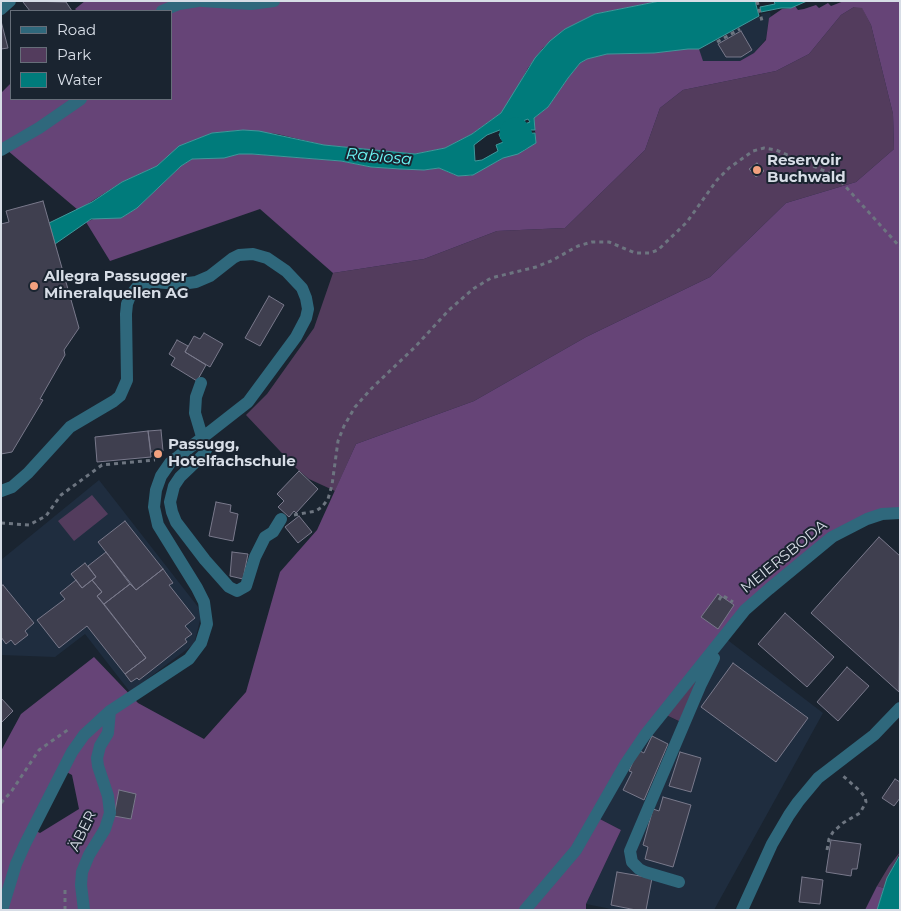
<!DOCTYPE html>
<meta charset="utf-8">
<style>
body{margin:0}
#map{position:relative;width:901px;height:911px;overflow:hidden;background:#1a2430;font-family:Montserrat,sans-serif}
canvas{display:block}
.frame{position:absolute;inset:0;border:2px solid #d7dde6;pointer-events:none}
.legend{position:absolute;left:10px;top:10px;width:162px;height:90px;box-sizing:border-box;background:#1a2430;border:1px solid #666e79;margin:0;padding:6px 9px;list-style:none;font-size:15px;color:#d7dde6}
.legend li{display:flex;align-items:center;gap:10px;height:25px}
.legend b{width:25px;border:1px solid #666e79}
</style>
<div id="map">
<canvas width="901" height="911"></canvas>
<div class="frame"></div>
<ul class="legend">
<li><b style="height:6px;background:#2f687c"></b>Road</li>
<li><b style="height:14px;background:#533c5d"></b>Park</li>
<li><b style="height:14px;background:#007b7b"></b>Water</li>
</ul>
</div>
<script>
const ctx = document.querySelector('canvas').getContext('2d');
ctx.lineJoin = 'round';
function fillPath(path, color) {
  ctx.fillStyle = color;
  ctx.fill(path, 'evenodd');
}
function poly(rows) {
  const path = new Path2D();
  for (const r of rows) {
    path.moveTo(r[0], r[1]);
    for (let i = 2; i < r.length; i += 2) path.lineTo(r[i], r[i + 1]);
  }
  return path;
}
function stroke(path, color, width, dash) {
  ctx.strokeStyle = color;
  ctx.lineWidth = width;
  ctx.lineCap = dash ? 'butt' : 'round';
  ctx.setLineDash(dash || []);
  ctx.stroke(path);
}
function drawText(font, color, halo, rows, align = 'center') {
  ctx.font = font + ' Montserrat,sans-serif';
  ctx.lineWidth = 4;
  ctx.setLineDash([]);
  ctx.textBaseline = 'middle';
  ctx.strokeStyle = halo;
  ctx.fillStyle = color;
  for (const [text, x, y, turn = 0] of rows) {
    ctx.save();
    ctx.translate(x, y);
    ctx.rotate((+turn || 0) * Math.PI / 180);
    ctx.textAlign = isNaN(turn) ? turn : align;
    if (halo) ctx.strokeText(text, 0, 0);
    ctx.fillText(text, 0, 0);
    ctx.restore();
  }
}
const built = poly([
 [770,12,771,17,769,18,766,39,754,53,740,61,702,61,699,49,755,18,759,16,759,18,762,18,761,14],
 [99,480,202,612,194,644,130,692,85,634,55,657,1,655,1,560],
 [725,638,823,713,714,910,616,910,586,904,621,830,596,817,662,713,684,724]
]);
const green = poly([
 [854,7,862,7,871,25,893,114,894,149,856,182,786,203,710,277,586,337,474,401,356,444,335,491,309,479,296,468,246,415,267,394,314,328,333,273,424,259,497,231,565,228,645,150,660,108,683,90,776,71,809,54,841,15],
 [92,495,108,514,74,541,58,521],
 [699,667,685,724,662,713],
 [900,852,884,888,877,886,889,866]
]);
const forest = poly([
 [85,1,368,2,660,1,595,14,565,29,543,48,528,68,509,103,501,113,472,134,445,148,415,154,324,145,277,134,243,130,212,133,180,146,157,166,122,182,78,210,1,145,1,93,11,83,11,99,171,99,171,11,77,11,75,9],
 [844,1,900,1,900,513,867,519,769,589,662,713,596,817,621,830,586,904,586,910,1,910,1,751,21,714,94,657,138,703,204,739,246,692,280,572,317,530,356,444,474,401,586,337,710,277,786,203,856,182,894,149,893,114,871,25,862,8,854,7,841,15,809,54,776,71,683,90,660,108,645,150,565,228,497,231,424,259,333,273,260,209,110,261,86,222,96,218,121,218,137,208,181,166,192,159,202,158,223,158,239,154,252,154,341,161,371,167,400,169,424,170,439,168,455,175,470,176,503,158,536,143,534,118,548,107,568,78,580,63,587,59,607,54,654,53,692,48,699,49,703,61,740,61,754,53,766,40,769,18,782,9,791,8,795,6,798,10,804,9,816,5,819,8,828,3,831,6],
 [63,770,72,775,79,809,40,833,32,829],
 [877,886,884,888,877,910,865,910]
]);
const water = poly([
 [660,1,755,1,759,16,699,49,688,49,654,53,607,54,587,59,580,63,568,78,548,107,534,118,535,130,523,130,501,139,499,134,530,122,528,119,487,135,474,145,475,161,482,160,498,151,496,145,523,134,535,133,536,143,518,154,503,158,473,175,458,176,439,168,424,170,400,169,371,167,341,161,252,154,239,154,224,158,192,159,181,166,137,208,121,218,91,219,55,244,49,223,92,202,122,182,157,166,179,146,212,133,243,130,259,131,324,145,415,154,445,148,472,134,501,113,535,58,550,41,565,29,595,14,660,1],
 [774,1,807,1,791,8,781,8,761,12,760,7,775,4,774,1],
 [900,855,900,910,877,910,887,878,900,855]
]);
const river = poly([
 [515,133,517,136]
]);
const building = poly([
 [25,1,66,2,72,11,30,11,23,2,25,1],
 [1,21,8,48,1,49,1,21],
 [741,31,752,50,741,57,726,57,718,44,741,31],
 [757,163,764,171,756,177,749,169,757,163],
 [43,201,79,328,64,350,65,355,40,399,43,400,12,452,1,454,1,224,9,222,6,211,43,201],
 [269,296,284,305,260,346,245,338,269,296],
 [204,333,223,344,210,367,185,352,194,336,200,339,204,333],
 [177,340,188,346,185,352,206,365,197,381,171,365,175,358,169,354,177,340],
 [161,430,163,451,151,452,148,431,161,430],
 [148,431,151,457,97,462,95,437,148,431],
 [299,471,318,489,296,513,294,511,289,517,278,507,284,501,277,494,299,471],
 [216,502,231,505,230,512,238,514,233,541,209,536,216,502],
 [299,516,312,532,298,543,285,527,299,516],
 [125,521,163,569,136,590,98,542,125,521],
 [879,537,900,556,899,692,811,613,879,537],
 [106,552,130,584,104,604,97,596,102,592,92,580,96,577,88,566,106,552],
 [232,552,248,554,243,579,230,576,232,552],
 [85,563,96,577,82,588,71,574,85,563],
 [163,569,173,583,169,585,195,618,185,626,192,634,185,639,187,642,162,662,139,680,137,678,131,682,125,674,146,658,104,604,130,584,136,590,163,569],
 [76,580,82,588,92,580,102,592,97,596,146,658,125,674,87,626,59,648,37,620,65,599,60,593,76,580],
 [3,585,34,623,25,631,28,635,15,645,11,640,6,644,1,637,1,586,3,585],
 [718,594,734,605,718,629,701,617,718,594],
 [785,613,834,657,807,687,758,644,785,613],
 [733,663,808,718,776,762,701,707,733,663],
 [847,667,869,686,838,721,817,702,847,667],
 [1,698,13,711,1,723,1,698],
 [652,736,668,744,644,800,623,790,632,772,629,771,638,750,644,753,652,736],
 [680,752,701,758,691,792,669,786,680,752],
 [895,779,900,782,900,798,894,806,882,798,895,779],
 [119,790,136,794,131,819,114,816,119,790],
 [663,797,691,805,673,867,645,859,648,847,643,845,653,809,659,811,663,797],
 [831,840,861,844,857,869,852,869,851,876,826,872,831,840],
 [617,872,652,878,646,910,636,910,611,905,617,872],
 [802,877,823,880,820,904,799,902,802,877]
]);
const path = poly([
 [757,1,762,21],
 [717,42,740,29],
 [294,515,316,511,322,507,328,499,332,485,338,441,344,426,355,407,372,388,415,347,449,310,473,289,491,278,536,267,551,261,578,246,592,242,609,242,635,253,650,253,658,250,687,222,717,180,729,168,753,151,764,148,776,150,836,176,900,247],
 [1,523,29,525,46,516,61,495,102,465,155,460],
 [719,600,722,595,733,602],
 [1,803,11,792,39,750,69,729],
 [827,850,829,839,833,832,843,823,860,813,866,802,865,797,860,791,842,775],
 [65,910,65,890,66,888]
]);
const minor = poly([
 [202,1,251,4,274,1],
 [1,9,10,1],
 [162,11,179,4,198,1],
 [1,150,39,128,81,99],
 [201,383,196,397,195,413,206,450,203,455,180,477,174,486,170,502,172,512,176,522,205,560,229,587,237,591,246,586,255,557,265,537,273,532,281,519],
 [1,491,12,487,28,473,70,427,114,401,120,396,127,380,126,314,127,304,130,296,138,286,152,282,181,284,196,282,210,276,233,258,239,255,253,254,267,258,286,271,302,288,306,298,308,309,306,318,296,337,248,402,170,463,161,476,156,490,154,507,158,525,197,588,204,602,207,624,201,643,189,659,110,711,84,735,72,752,25,844,16,864,2,910],
 [679,882,645,872,639,869,632,862,630,851,701,684,714,658],
 [84,910,81,885,82,872,89,855,105,829,110,813,108,796,98,766,97,758,100,746,108,733,110,711],
 [525,910,576,850,626,763,645,735,745,610,769,589,832,537,867,519,882,514,900,513],
 [742,910,772,844,789,815,798,802,818,778,874,735,900,708]
]);
const markers = [
 [757,170,5,"#f2a17e"],
 [34,286,5,"#f2a17e"],
 [158,454,5,"#f2a17e"]
];
const poiNames = [
 ["Reservoir",767,161],
 ["Buchwald",767,178],
 ["Allegra Passugger",44,277],
 ["Mineralquellen AG",44,294],
 ["Passugg,",168,445],
 ["Hotelfachschule",168,462]
];
const streetNames = [
 ["MEIERSBODA",784,557,-39],
 ["ÄBER",83,831,-64]
];
const waterNames = [
 ["Rabiosa",379,157,5]
];
fillPath(built, '#1f2d3f');
fillPath(green, '#533c5d');
fillPath(forest, '#647');
fillPath(water, '#007b7b');
stroke(water, '#40989b', 1);
stroke(river, '#007b7b', 31);
fillPath(building, '#3f3f4f');
stroke(building, '#79798b', 1);
stroke(path, '#6d7580', 3, [4, 4]);
stroke(minor, '#2f687c', 12);
for (const [x, y, r, color] of markers) {
  const dot = new Path2D();
  dot.arc(x, y, r, 0, 2 * Math.PI);
  ctx.fillStyle = color;
  ctx.fill(dot);
  stroke(dot, '#1a2430', 2);
}
drawText('bold 15px', '#d7dde6', '#1a2430', poiNames, 'left');
drawText('15px', '#d7dde6', '#1a2430', streetNames);
drawText('italic 16px', '#6df7f7', '#1a2430', waterNames);
</script>
